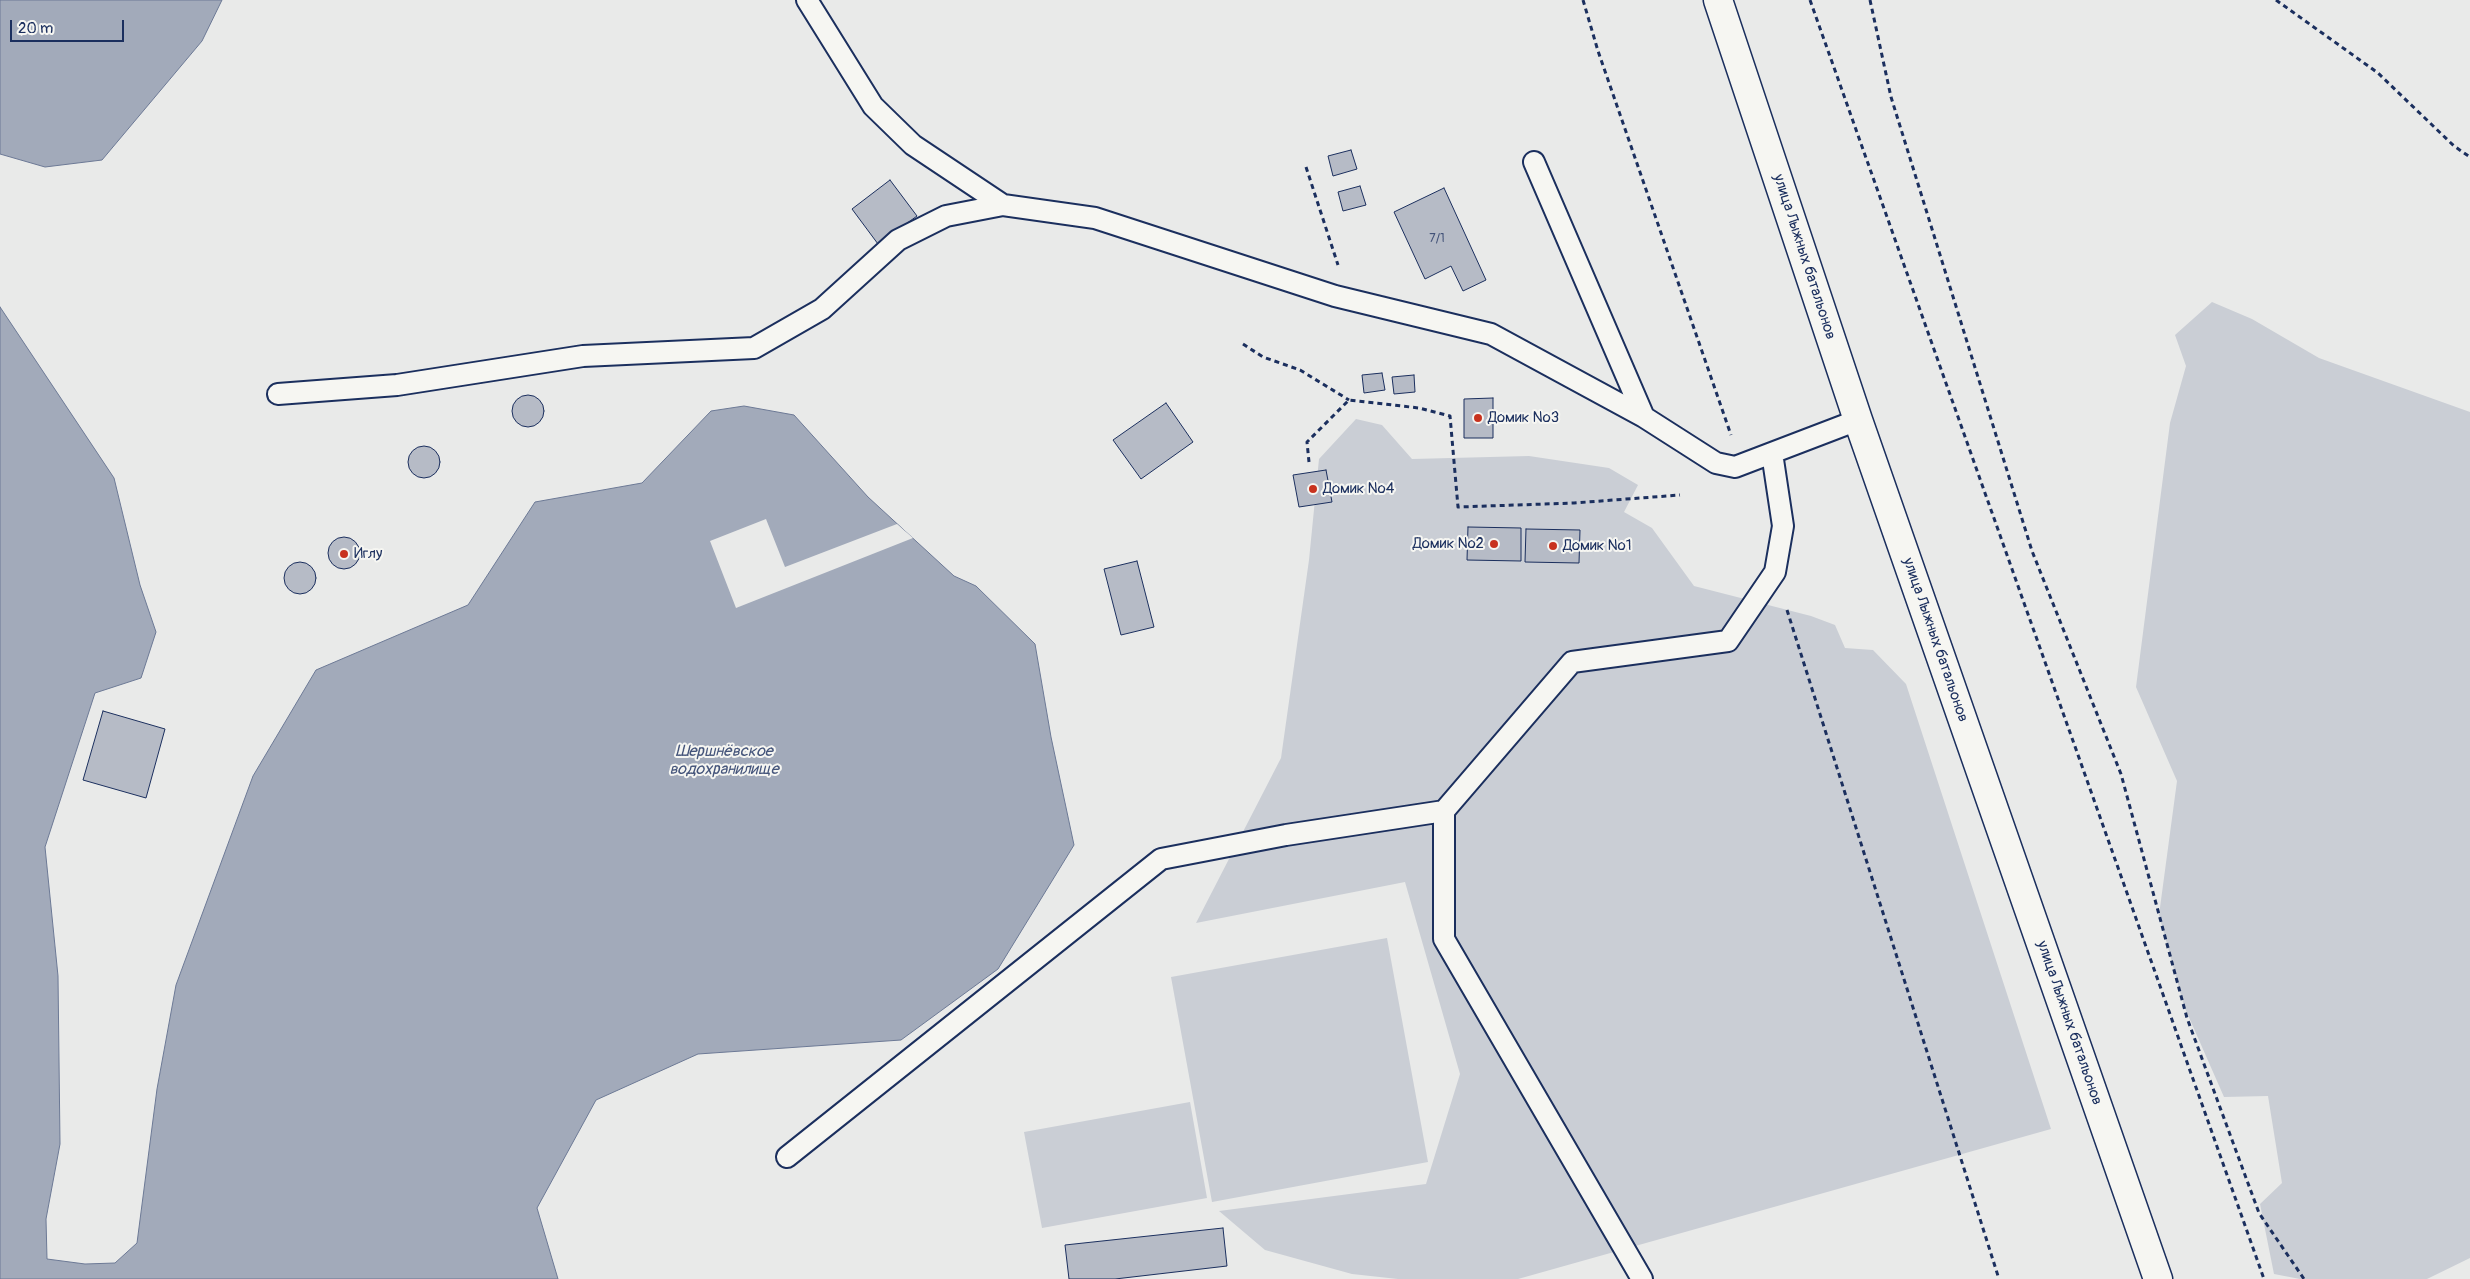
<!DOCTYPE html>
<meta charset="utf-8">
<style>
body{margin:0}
#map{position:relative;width:2470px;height:1279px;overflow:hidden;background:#e9eae9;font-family:Pangolin,sans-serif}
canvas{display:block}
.scale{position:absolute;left:10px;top:20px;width:114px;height:22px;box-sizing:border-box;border:2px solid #1b2f5e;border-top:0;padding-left:6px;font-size:15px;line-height:18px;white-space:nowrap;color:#1b2f5e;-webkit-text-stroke:4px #f6f6f2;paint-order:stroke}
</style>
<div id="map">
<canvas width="2470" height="1279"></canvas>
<div class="scale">20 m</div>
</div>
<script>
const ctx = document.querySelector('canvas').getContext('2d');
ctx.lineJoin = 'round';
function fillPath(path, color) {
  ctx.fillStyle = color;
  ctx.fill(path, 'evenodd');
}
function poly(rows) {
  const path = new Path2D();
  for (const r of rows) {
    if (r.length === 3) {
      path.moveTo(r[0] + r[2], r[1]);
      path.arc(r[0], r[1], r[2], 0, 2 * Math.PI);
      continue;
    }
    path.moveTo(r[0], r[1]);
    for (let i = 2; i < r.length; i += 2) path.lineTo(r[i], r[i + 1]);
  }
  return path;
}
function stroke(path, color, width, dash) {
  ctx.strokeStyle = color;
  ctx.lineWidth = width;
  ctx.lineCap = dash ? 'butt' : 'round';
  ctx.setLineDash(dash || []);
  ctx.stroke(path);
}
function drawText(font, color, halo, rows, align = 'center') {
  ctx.font = font + ' Pangolin,sans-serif';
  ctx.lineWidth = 4;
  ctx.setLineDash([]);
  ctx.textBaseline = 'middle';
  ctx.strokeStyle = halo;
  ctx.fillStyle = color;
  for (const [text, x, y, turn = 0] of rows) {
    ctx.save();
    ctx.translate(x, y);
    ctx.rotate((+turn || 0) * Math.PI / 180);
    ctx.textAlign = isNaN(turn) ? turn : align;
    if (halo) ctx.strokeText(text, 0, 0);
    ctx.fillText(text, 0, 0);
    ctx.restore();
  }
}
const green = poly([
 [2212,302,2252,319,2319,358,2470,412,2470,1258,2427,1279,2300,1279,2274,1274,2260,1204,2282,1183,2268,1096,2224,1097,2184,1006,2159,915,2177,781,2136,687,2170,423,2186,366,2175,335],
 [1356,419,1382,425,1412,459,1529,456,1609,468,1638,485,1624,512,1652,528,1694,586,1811,616,1835,625,1845,648,1873,650,1906,684,2051,1129,1518,1279,1398,1279,1352,1274,1265,1250,1219,1211,1426,1184,1460,1074,1405,882,1196,923,1281,758,1309,560,1319,459],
 [1387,938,1428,1162,1212,1202,1171,977],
 [1190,1102,1207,1198,1042,1228,1024,1132]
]);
const water = poly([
 [0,0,222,0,202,41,102,160,45,167,0,154,0,0],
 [0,307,114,478,140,585,156,632,141,678,95,693,45,847,58,976,60,1144,46,1219,47,1259,85,1264,115,1263,137,1243,157,1089,176,985,253,776,316,670,468,605,535,502,642,483,711,411,744,406,794,415,868,497,954,576,976,586,1035,644,1051,737,1074,845,998,969,901,1040,698,1054,596,1100,537,1208,558,1279,0,1279,0,307]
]);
const pier = poly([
 [766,519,785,567,897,524,913,538,736,608,710,541]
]);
const building = poly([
 [1351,150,1357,169,1333,176,1328,156,1351,150],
 [890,180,917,216,878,244,852,209,890,180],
 [1360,186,1366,205,1343,211,1338,192,1360,186],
 [1444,188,1486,280,1463,291,1451,266,1425,279,1394,212,1444,188],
 [1382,373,1385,390,1364,393,1362,375,1382,373],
 [1414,375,1415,392,1394,394,1392,377,1414,375],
 [528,411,16],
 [1493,398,1493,438,1464,438,1464,399,1493,398],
 [1166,403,1193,442,1141,479,1113,440,1166,403],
 [424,462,16],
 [1326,470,1332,502,1299,507,1293,475,1326,470],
 [1468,527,1521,528,1521,561,1467,560,1468,527],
 [1526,529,1580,530,1579,563,1525,562,1526,529],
 [344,553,16],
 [1137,561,1154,627,1121,635,1104,569,1137,561],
 [300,578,16],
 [103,711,165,729,146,798,83,780,103,711],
 [1223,1228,1227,1266,1115,1279,1069,1279,1065,1245,1223,1228]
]);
const path = poly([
 [1583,0,1598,51,1731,435],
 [1810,0,2264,1279],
 [1870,0,1891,97,2032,551,2121,774,2187,1018,2259,1213,2304,1279],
 [2276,0,2378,73,2454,146,2470,157],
 [1306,167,1338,265],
 [1243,344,1263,357,1300,370,1349,400],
 [1309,462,1307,442,1349,400,1419,408,1450,416,1458,507,1574,503,1680,495],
 [1787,610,1999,1279]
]);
const lane = poly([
 [807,0,873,106,913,145,1003,205],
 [1534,162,1644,417],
 [278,394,397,385,583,356,754,348,822,309,898,240,946,216,1003,205,1095,218,1335,296,1491,334,1644,417,1716,463,1735,467,1858,420],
 [1444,811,1444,939,1642,1279],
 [787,1157,1161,859,1286,835,1444,811,1572,662,1728,641,1775,572,1783,526,1772,453]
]);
const secondary = poly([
 [1718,0,1858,420,2158,1279]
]);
const markers = [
 [1478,418,5,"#c8321e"],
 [1313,489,5,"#c8321e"],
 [1494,544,5,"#c8321e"],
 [1553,546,5,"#c8321e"],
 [344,554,5,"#c8321e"]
];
const numberNames = [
 ["7/1",1437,239]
];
const streetNames = [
 ["улица Лыжных батальонов",1804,257,72],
 ["улица Лыжных батальонов",1935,640,71],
 ["улица Лыжных батальонов",2069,1023,71]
];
const poiNames = [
 ["Домик №3",1488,418],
 ["Домик №4",1323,489],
 ["Домик №2",1484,544,"right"],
 ["Домик №1",1563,546],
 ["Иглу",354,554]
];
const waterNames = [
 ["Шершнёвское",724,752],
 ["водохранилище",724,770]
];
fillPath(green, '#caced5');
fillPath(water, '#a2aaba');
stroke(water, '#6c7995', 1);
fillPath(pier, '#e9eae9');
fillPath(building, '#b6bbc6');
stroke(building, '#1b2f5e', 1);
stroke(lane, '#1b2f5e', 24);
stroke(secondary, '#1b2f5e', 31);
stroke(path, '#1b2f5e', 3, [5, 4]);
stroke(lane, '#f6f6f2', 20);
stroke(secondary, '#f6f6f2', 28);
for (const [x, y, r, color] of markers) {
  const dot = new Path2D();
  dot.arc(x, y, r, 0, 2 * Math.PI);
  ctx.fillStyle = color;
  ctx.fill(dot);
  stroke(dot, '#f6f6f2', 2);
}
drawText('12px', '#425278', null, numberNames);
drawText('15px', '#1b2f5e', '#f6f6f2', streetNames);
drawText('15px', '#1b2f5e', '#f6f6f2', poiNames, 'left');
drawText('italic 16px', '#44547a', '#f6f6f2', waterNames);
</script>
